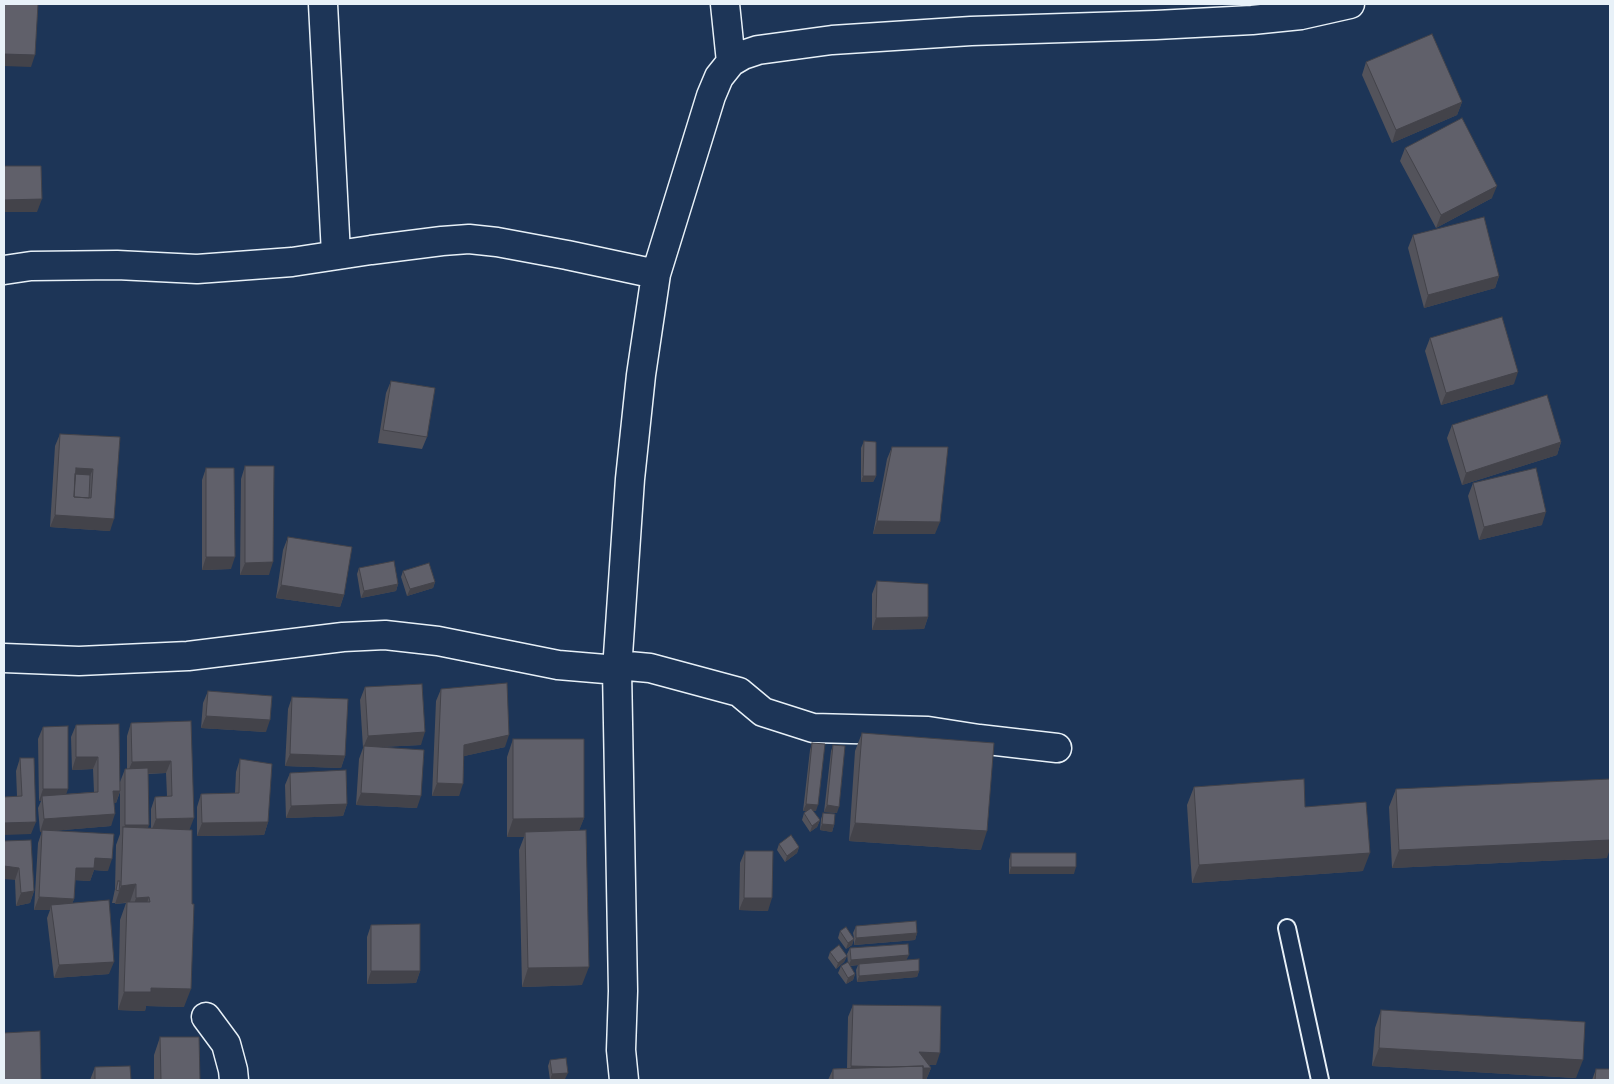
<!DOCTYPE html>
<style>
body{margin:0}
#map{position:relative;width:1614px;height:1084px;overflow:hidden;background:#1d3557;font-family:Kalam,sans-serif}
canvas{display:block}
.frame{position:absolute;inset:0;border:5px solid #e8f1f8;pointer-events:none}
</style>
<div id="map">
<canvas width="1614" height="1084"></canvas>
<div class="frame"></div>
</div>
<script>
const ctx = document.querySelector('canvas').getContext('2d');
ctx.lineJoin = 'round';
function poly(rows) {
  const path = new Path2D();
  for (const r of rows) {
    path.moveTo(r[0], r[1]);
    for (let i = 2; i < r.length; i += 2) path.lineTo(r[i], r[i + 1]);
  }
  return path;
}
function stroke(path, color, width, dash) {
  ctx.strokeStyle = color;
  ctx.lineWidth = width;
  ctx.lineCap = dash ? 'butt' : 'round';
  ctx.setLineDash(dash || []);
  ctx.stroke(path);
}
function fillPath(path, color) {
  ctx.fillStyle = color;
  ctx.fill(path, 'evenodd');
}
const lane = poly([
 [1287,928,1320,1080]
]);
const street = poly([
 [323,4,336,254],
 [725,4,731,62],
 [4,270,31,266,117,265,197,269,292,262,371,250,442,241,469,239,497,242,567,255,656,274],
 [4,658,79,661,188,656,343,637,385,635,438,641,558,665,617,670],
 [617,665,650,668,739,692,763,712,813,728,928,731,979,739,1057,748],
 [206,1017,226,1044,233,1070,234,1080],
 [624,1080,621,1050,623,991,617,670,630,479,641,375,656,274,711,96,719,77,731,62,743,55,758,50,832,40,971,31,1156,25,1252,20,1301,15,1350,4]
]);
const wall = poly([
 [1366,62,1462,102,1457,115,1392,143,1362,75],
 [1405,148,1492,198,1436,228,1400,161],
 [1413,235,1499,276,1495,288,1424,308,1408,248],
 [1430,338,1514,384,1441,405,1425,351],
 [391,381,427,437,422,449,378,443,386,393],
 [1452,425,1561,442,1557,455,1462,485,1447,438],
 [60,434,120,437,110,531,50,527,55,446],
 [864,441,876,476,873,482,861,482,861,448],
 [892,447,935,534,873,534,887,459],
 [245,466,269,575,240,575,241,479],
 [206,468,231,569,202,570,202,480],
 [1473,483,1542,525,1479,540,1468,496],
 [288,537,344,595,340,607,276,598,283,550],
 [359,568,398,584,396,591,361,598,357,574],
 [403,571,435,582,433,588,407,596,401,577],
 [877,581,928,617,924,629,872,630,872,594],
 [365,687,421,745,379,747,417,808,356,805,359,759,363,748,360,700],
 [441,689,505,747,464,756,459,796,432,796,436,701],
 [208,691,266,732,201,728,203,703],
 [292,697,345,756,341,768,285,766,288,709],
 [191,721,189,830,184,1007,146,1006,145,1011,118,1010,120,920,126,903,115,904,115,903,112,903,115,889,116,845,120,834,120,792,116,803,114,803,111,826,51,831,108,871,94,870,90,881,75,880,74,899,72,904,109,974,54,978,47,918,50,910,34,910,38,843,42,831,40,832,38,808,41,801,39,801,38,739,43,727,66,794,94,792,93,769,72,770,71,737,76,725,120,782,125,769,127,769,127,736,131,723],
 [166,773,167,796,155,797,151,809,151,828,148,828,148,774],
 [862,733,981,850,849,841,855,751],
 [513,739,584,818,579,830,582,985,522,987,519,850,524,837,507,837,507,757],
 [812,743,816,811,813,811,820,820,817,827,810,832,802,820,804,813,807,811,803,811,810,750],
 [833,745,837,813,824,812,831,751],
 [20,758,31,834,17,796,16,771],
 [240,759,268,822,264,835,197,836,197,807,201,794,235,793,236,772],
 [290,773,347,804,343,816,286,818,285,785],
 [1194,787,1305,807,1363,871,1192,883,1187,805],
 [1396,789,1607,858,1392,868,1389,807],
 [823,813,834,825,832,832,820,830,821,819],
 [4,841,34,891,30,903,16,906,15,880],
 [779,844,799,847,797,853,785,862,777,850],
 [745,851,768,911,739,910,740,863],
 [1011,853,1074,874,1009,874,1009,860],
 [371,925,420,971,416,983,367,984,367,937],
 [856,926,917,933,915,940,854,945,854,939,852,945,846,949,838,938,840,931,854,938,853,933],
 [850,948,907,960,919,971,917,977,857,982,856,970,858,965,850,966,855,974,853,980,846,984,838,973,841,966,848,963,847,954],
 [830,952,847,956,844,962,836,969,828,958],
 [853,1005,936,1065,929,1065,931,1068,926,1080,828,1080,833,1069,847,1068,848,1017],
 [1381,1010,1576,1078,1372,1066,1375,1028],
 [160,1037,200,1080,154,1080,154,1055],
 [550,1060,565,1079,550,1080,548,1066],
 [95,1067,131,1080,90,1080],
 [1596,1069,1610,1080,1592,1080]
]);
const shadedWall = poly([
 [4,54,35,55,31,67,4,66],
 [1462,102,1457,115,1392,143,1396,130],
 [1497,186,1492,198,1436,228,1441,215],
 [42,199,37,212,4,212,4,200],
 [1499,276,1495,288,1424,308,1428,295],
 [1518,372,1514,384,1441,405,1446,393],
 [1561,442,1557,455,1462,485,1466,473],
 [76,468,93,469,88,481,73,481],
 [863,476,876,476,873,482,861,482],
 [1546,512,1542,525,1479,540,1484,527],
 [55,515,114,519,110,531,50,527],
 [877,521,940,522,935,534,873,534],
 [206,557,235,557,231,569,202,570],
 [273,562,269,575,240,575,245,563],
 [435,582,433,588,407,596,410,589],
 [398,584,396,591,361,598,364,591],
 [281,585,344,595,340,607,276,598],
 [928,617,924,629,872,630,876,618],
 [206,716,270,720,266,732,201,728],
 [425,732,421,745,363,748,368,736],
 [509,735,505,747,460,757,464,745],
 [290,754,345,756,341,768,285,766],
 [76,757,98,757,93,769,72,770],
 [171,761,166,773,127,774,132,762],
 [437,783,463,784,459,796,432,796],
 [43,789,68,789,64,801,42,796,41,801,39,801],
 [113,791,120,791,116,803,109,803],
 [361,793,421,796,417,808,356,805],
 [347,804,343,816,286,818,291,806],
 [806,804,818,805,816,811,803,811],
 [827,805,839,807,837,813,824,812],
 [115,814,111,826,40,832,44,819],
 [194,818,189,831,151,832,156,819],
 [584,818,577,836,525,832,524,837,507,837,513,819],
 [820,820,817,827,810,832,812,826],
 [36,822,31,834,4,835,4,823],
 [268,822,264,835,197,836,202,823],
 [855,823,987,831,981,850,849,841],
 [822,824,834,825,832,832,820,830],
 [125,825,149,825,145,837,123,830],
 [1610,840,1610,849,1607,858,1392,868,1399,850],
 [799,847,797,853,785,862,787,856],
 [1370,853,1363,871,1192,883,1199,865],
 [95,858,112,859,108,871,94,870,90,881,71,880,76,868],
 [4,866,19,868,15,880,4,879],
 [1011,867,1076,867,1074,874,1009,874],
 [136,884,130,902,115,904,121,886],
 [34,891,30,903,16,906,21,893],
 [39,897,74,899,69,911,51,905,50,910,34,910],
 [149,897,143,915,130,916,136,898],
 [744,898,772,898,768,911,739,910],
 [917,933,915,940,854,945,856,938],
 [854,939,852,945,846,949,848,943],
 [909,955,906,961,848,966,851,960],
 [847,956,844,962,836,969,838,963],
 [114,962,109,974,54,978,59,965],
 [589,967,582,985,522,987,528,968],
 [371,971,420,971,416,983,367,984],
 [919,971,917,977,857,982,859,976],
 [855,974,853,980,846,984,848,978],
 [151,988,191,989,184,1007,146,1006,145,1011,118,1010,124,992],
 [1379,1048,1583,1060,1576,1078,1372,1066],
 [919,1052,940,1053,936,1065,915,1065],
 [851,1066,931,1068,926,1080,847,1079],
 [568,1073,565,1079,550,1080,552,1074]
]);
const building = poly([
 [4,4,38,4,35,55,4,54,4,4],
 [1432,34,1462,102,1396,130,1366,62,1432,34],
 [1462,118,1497,186,1441,215,1405,148,1462,118],
 [4,166,41,166,42,199,4,200,4,166],
 [1484,217,1499,276,1428,295,1413,235,1484,217],
 [1502,317,1518,372,1446,393,1430,338,1502,317],
 [391,381,435,388,427,437,383,430,391,381],
 [1547,395,1561,442,1466,473,1452,425,1547,395],
 [60,434,120,437,114,519,55,515,60,434],
 [76,468,93,469,91,498,74,497,76,468],
 [864,441,876,442,876,476,863,476,864,441],
 [892,447,948,447,940,522,877,521,892,447],
 [245,466,274,466,273,562,245,563,245,466],
 [206,468,234,468,235,557,206,557,206,468],
 [1536,468,1546,512,1484,527,1473,483,1536,468],
 [75,474,90,475,89,498,74,497,75,474],
 [288,537,352,547,344,595,281,585,288,537],
 [394,561,398,584,364,591,359,568,394,561],
 [429,563,435,582,410,589,403,571,429,563],
 [877,581,928,584,928,617,876,618,877,581],
 [507,683,509,735,464,745,463,784,437,783,441,689,507,683],
 [422,684,425,732,368,736,365,687,422,684],
 [208,691,272,696,270,720,206,716,208,691],
 [292,697,348,699,345,756,290,754,292,697],
 [191,721,194,818,156,819,155,797,172,796,171,761,132,762,131,723,191,721],
 [119,724,120,791,113,791,115,814,44,819,42,796,98,792,98,757,76,757,76,725,119,724],
 [68,726,68,789,43,789,43,727,68,726],
 [862,733,994,743,987,831,855,823,862,733],
 [513,739,584,739,584,818,513,819,513,739],
 [812,743,825,744,818,805,806,804,812,743],
 [833,745,845,746,839,807,827,805,833,745],
 [364,746,424,750,421,796,361,793,364,746],
 [20,758,34,758,36,822,4,823,4,797,22,796,20,758],
 [240,759,272,764,268,822,202,823,201,794,239,793,240,759],
 [148,768,149,825,125,825,125,769,148,768],
 [346,770,347,804,291,806,290,773,346,770],
 [1304,779,1305,807,1366,802,1370,853,1199,865,1194,787,1304,779],
 [1610,779,1610,840,1399,850,1396,789,1610,779],
 [811,808,820,820,812,826,804,813,811,808],
 [823,813,835,814,834,825,822,824,823,813],
 [123,827,192,830,192,904,194,904,191,989,151,988,151,992,124,992,127,902,150,902,149,897,136,898,136,884,121,886,123,827],
 [42,830,114,834,112,859,95,858,94,868,76,868,74,899,39,897,42,830],
 [586,830,589,967,528,968,525,832,586,830],
 [791,835,799,847,787,856,779,844,791,835],
 [31,840,34,891,21,893,19,868,4,866,4,841,31,840],
 [745,851,773,851,772,898,744,898,745,851],
 [1011,853,1076,853,1076,867,1011,867,1011,853],
 [118,881,120,881,119,891,116,890,118,881],
 [109,900,114,962,59,965,51,905,109,900],
 [916,921,917,933,856,938,856,926,916,921],
 [420,924,420,971,371,971,371,925,420,924],
 [846,927,854,939,848,943,840,931,846,927],
 [908,944,909,955,851,960,850,948,908,944],
 [839,945,847,956,838,963,830,952,839,945],
 [919,959,919,971,859,976,859,964,919,959],
 [848,962,855,974,848,978,841,966,848,962],
 [853,1005,941,1006,940,1053,919,1052,931,1068,923,1068,923,1066,889,1067,851,1066,853,1005],
 [1381,1010,1585,1022,1583,1060,1379,1048,1381,1010],
 [40,1031,41,1080,4,1080,4,1033,40,1031],
 [160,1037,199,1037,200,1080,161,1080,160,1037],
 [566,1058,568,1073,552,1074,550,1060,566,1058],
 [130,1066,131,1080,95,1080,95,1067,130,1066],
 [923,1066,923,1080,833,1080,833,1069,923,1066],
 [1596,1069,1610,1069,1610,1080,1595,1080,1596,1069]
]);
stroke(lane, '#e8f1f8', 20);
stroke(street, '#e8f1f8', 31);
stroke(lane, '#1d3557', 16);
stroke(street, '#1d3557', 28);
fillPath(wall, '#53535b');
fillPath(shadedWall, '#43434a');
fillPath(building, '#60606a');
stroke(building, '#43434a', 1);
</script>
